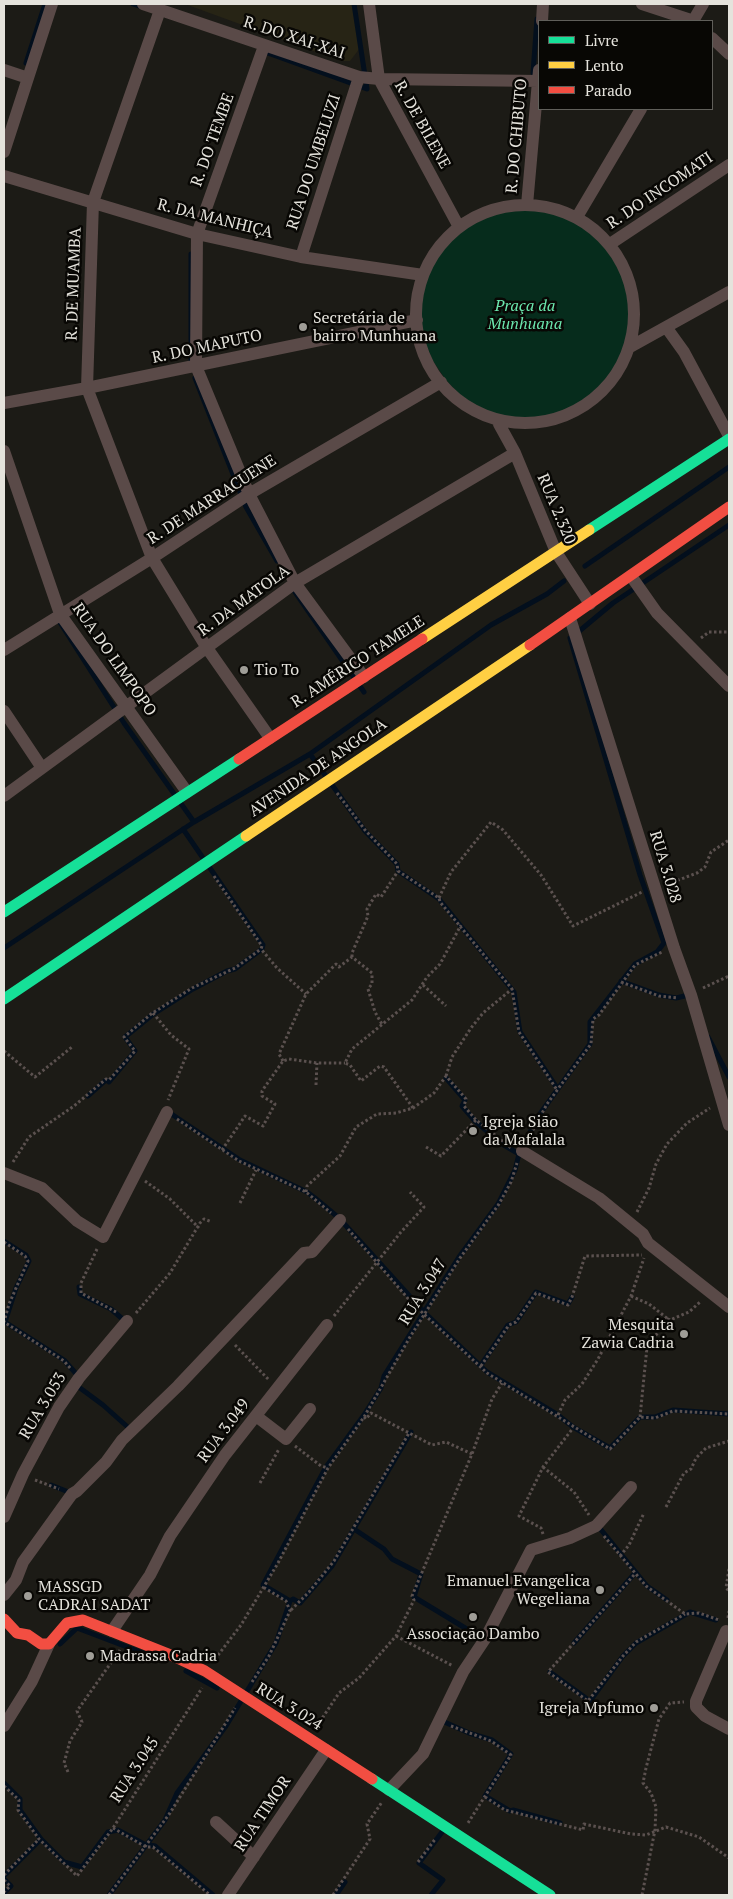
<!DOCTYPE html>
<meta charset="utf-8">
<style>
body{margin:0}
#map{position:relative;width:733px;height:1899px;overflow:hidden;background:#1c1b16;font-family:"PT Serif",serif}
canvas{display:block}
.frame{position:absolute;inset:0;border:5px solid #e5e3dc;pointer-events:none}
.legend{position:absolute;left:538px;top:20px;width:175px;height:90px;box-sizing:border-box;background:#080704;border:1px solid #605f5a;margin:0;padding:6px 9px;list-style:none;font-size:15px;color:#e5e3dc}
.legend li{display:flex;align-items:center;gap:10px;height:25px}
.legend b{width:25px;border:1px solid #605f5a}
</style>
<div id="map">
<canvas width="733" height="1899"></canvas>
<div class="frame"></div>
<ul class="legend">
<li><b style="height:6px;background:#16e098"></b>Livre</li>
<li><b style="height:6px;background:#ffcf43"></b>Lento</li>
<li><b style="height:6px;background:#f24e42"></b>Parado</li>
</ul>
</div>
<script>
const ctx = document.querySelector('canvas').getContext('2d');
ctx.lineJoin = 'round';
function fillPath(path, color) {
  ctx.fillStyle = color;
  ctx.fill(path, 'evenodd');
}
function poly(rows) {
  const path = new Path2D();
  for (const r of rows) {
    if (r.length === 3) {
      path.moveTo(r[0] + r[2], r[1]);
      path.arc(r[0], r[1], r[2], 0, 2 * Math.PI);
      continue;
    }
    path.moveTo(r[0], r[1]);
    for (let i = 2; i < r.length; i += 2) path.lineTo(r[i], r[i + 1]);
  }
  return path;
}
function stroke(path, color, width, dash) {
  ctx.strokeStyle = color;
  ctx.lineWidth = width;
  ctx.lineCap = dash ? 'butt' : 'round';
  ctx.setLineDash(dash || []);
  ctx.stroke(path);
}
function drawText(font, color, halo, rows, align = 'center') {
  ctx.font = font + ' "PT Serif",serif';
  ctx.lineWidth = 5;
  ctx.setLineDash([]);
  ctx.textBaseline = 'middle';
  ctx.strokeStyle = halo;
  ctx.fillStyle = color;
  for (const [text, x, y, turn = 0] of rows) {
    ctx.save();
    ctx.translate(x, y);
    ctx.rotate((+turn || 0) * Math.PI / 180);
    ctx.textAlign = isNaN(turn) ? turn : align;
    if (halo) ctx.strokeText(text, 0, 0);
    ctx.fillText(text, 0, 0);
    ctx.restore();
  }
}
const built = poly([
 [185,4,354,4,360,48,350,61,341,61]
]);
const green = poly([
 [527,209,552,213,575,222,591,232,605,248,620,270,629,294,630,320,626,346,612,373,592,394,566,411,532,420,502,420,461,396,446,380,433,361,424,340,421,319,421,297,428,274,437,256,453,238,467,227,488,217,508,211]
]);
const stream = poly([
 [133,4,142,7],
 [265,52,367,89,354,4],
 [26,63,45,4],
 [533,73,537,19],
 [191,362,191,254],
 [195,378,246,507,277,561],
 [585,566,729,467],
 [295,592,364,692],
 [59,621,124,723,194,822],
 [577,633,613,603,729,525],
 [570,638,640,875,664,943,657,952,635,964,593,1018,590,1022,590,1044,537,1118,519,1154,515,1170,498,1204,459,1257,424,1312,487,1372,558,1415,573,1427,610,1448,640,1417,655,1417,673,1410,729,1414],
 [310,754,365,831,397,864,398,871,439,899,514,992,520,1032,557,1088],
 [4,948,194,822,310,754,491,625,547,594,564,581],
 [621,981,659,995,676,998,689,995],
 [708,1037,729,1077],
 [446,1078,465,1100,462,1106,475,1121,502,1144,519,1154],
 [88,1096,106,1080,109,1082,135,1051,125,1037,130,1033,152,1015,193,989,227,971,235,969,262,949,263,945,183,829],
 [167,1111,240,1160,307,1192,315,1198,339,1218,424,1312,384,1376,381,1388,364,1415,326,1467,263,1585,290,1601,293,1599,300,1603,332,1566,411,1432],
 [4,1241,26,1255,29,1261,16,1288,5,1322,64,1360,79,1377],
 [79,1287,80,1294,111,1309,126,1322],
 [481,1365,508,1325,516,1322,536,1292,568,1304,572,1297],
 [76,1385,103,1405,131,1430],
 [51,1485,71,1493,70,1494],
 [598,1526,647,1586,667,1600],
 [354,1529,384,1549,392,1559,421,1574,414,1597,480,1637],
 [574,1643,635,1573],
 [60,1644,77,1628,148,1655],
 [186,1671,217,1688],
 [550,1672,590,1701,623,1656,636,1643,690,1612,716,1620],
 [440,1720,469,1733,492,1740,511,1754,485,1796,510,1811,513,1810,560,1823],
 [4,1783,20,1799,20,1810,41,1839],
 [4,1876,41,1839,64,1862,82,1867,108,1832,118,1830,144,1844,155,1846,213,1895],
 [4,1879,11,1886,4,1893],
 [109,1895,165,1820,177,1793,226,1726,276,1643,290,1601],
 [336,1895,345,1882],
 [431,1895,443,1880,419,1863,445,1828]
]);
const path = poly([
 [701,638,709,632,729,632],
 [337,793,365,830,397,864,398,871,439,898,440,902,512,989,519,1032,557,1090],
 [214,876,262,946,261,949,277,968,306,994],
 [668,884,697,873,705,867,711,852,729,840],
 [439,898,451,872,491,822,503,830,541,875,573,926,642,892],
 [352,957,352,953,368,916,367,909,376,894,381,897,398,871],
 [621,982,659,996,678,998],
 [423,985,446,1006],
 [703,988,729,976],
 [153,1013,171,1035,189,1049,168,1100],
 [4,1051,35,1077,72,1047],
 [283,1061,279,1054,306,994,336,964,339,967,352,957,372,973,372,984,368,989,375,1012,383,1026],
 [446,1076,452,1057,471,1028,483,1013,512,989],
 [316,1085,317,1063],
 [413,1108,384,1067,380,1066,361,1081,350,1065,345,1063,352,1049,412,1000,427,977,440,964,461,925],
 [177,1119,239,1161,306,1192,331,1213],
 [528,1139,547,1104,591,1044,593,1019,599,1015,635,965,662,952],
 [426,1147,441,1156,476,1120],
 [222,1150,245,1116,263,1126,275,1104,262,1096,262,1091,283,1061,289,1059,317,1063,345,1063],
 [13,1162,29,1137,74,1106,106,1079,109,1080,135,1051,124,1037,130,1032,151,1014,192,988,235,968,261,949],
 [145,1181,170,1199,199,1228],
 [306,1192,307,1186,340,1156,356,1127,377,1114,396,1113,413,1108,434,1093,446,1076,466,1099,464,1106,476,1120,511,1148],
 [240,1203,256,1170],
 [637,1212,649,1188,656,1164,667,1144,687,1123,710,1108],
 [348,1229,411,1302,487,1373,610,1449,640,1417,655,1418,673,1411,729,1414],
 [4,1242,25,1256,28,1261,9,1304,4,1322,64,1361,71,1369],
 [97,1249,81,1283,81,1293,116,1312],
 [631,1296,649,1304,668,1319],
 [136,1313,170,1273,200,1223,204,1219,212,1222],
 [334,1316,401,1232,424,1207,410,1192],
 [235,1345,269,1380],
 [481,1366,509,1325,516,1322,536,1293,568,1305,572,1297,585,1256,642,1255],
 [558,1415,565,1400,582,1384,598,1359,631,1296,644,1258],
 [364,1417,366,1419,371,1413,432,1445,446,1442,472,1454],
 [640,1417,647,1347,668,1319,670,1320,689,1312,700,1302],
 [295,1446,321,1466,328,1468],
 [543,1467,574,1492,589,1515],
 [35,1480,59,1489],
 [260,1483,279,1449],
 [666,1507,684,1473,691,1469,696,1458,706,1448,729,1441],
 [543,1534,541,1528,519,1516,543,1467,573,1428],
 [604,1536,646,1586,685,1614,699,1613,719,1620],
 [620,1556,629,1545,644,1513],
 [729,1569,726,1588,729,1591],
 [634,1575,548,1672,588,1701,623,1656,636,1642,685,1614],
 [291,1610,309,1592,334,1561,409,1433],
 [728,1618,729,1611],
 [396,1636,453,1666],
 [215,1659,241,1625,278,1563,328,1468,364,1417,410,1337,460,1258,499,1204,511,1182,517,1163],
 [252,1682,269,1656,290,1611,286,1601,263,1587],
 [317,1726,339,1693,359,1678,396,1636,414,1600,412,1596,472,1454,492,1399,502,1383],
 [451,1726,491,1741,511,1755,468,1823],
 [68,1772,64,1763,70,1741,82,1722,77,1711,120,1650],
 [4,1786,19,1800,18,1810,39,1839,77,1876,113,1828,202,1688],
 [485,1797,505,1810,583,1830,584,1824,631,1834,646,1835,666,1827,699,1837,729,1858],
 [113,1828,146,1847,153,1847,210,1895],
 [418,1862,436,1838],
 [4,1875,39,1839],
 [4,1880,10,1886,4,1892],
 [109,1895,170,1813,235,1708],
 [333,1895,370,1839,367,1824,382,1802],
 [642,1895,655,1830,656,1807,651,1793,643,1783,646,1768,659,1719,670,1703,684,1702]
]);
const street = poly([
 [143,4,359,77,379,79,539,81],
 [369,4,379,79,459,227],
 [642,4,694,21],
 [160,10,93,202,87,388,152,558,207,648,270,738],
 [542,21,543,4],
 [693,21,703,4],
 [712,38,729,54],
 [264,46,197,234,196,366,249,494,295,583,364,677],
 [4,70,28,78],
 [4,152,52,4],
 [4,176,197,234,301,257,423,275],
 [527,205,539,70],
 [525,314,109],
 [577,217,641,109],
 [610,244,729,165],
 [301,257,359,77],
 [666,327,684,352,729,436],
 [630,347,729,292],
 [4,403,87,388,417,320],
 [499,424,515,453,556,552,590,604],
 [4,451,60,614,187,792],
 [631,576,657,613,729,686],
 [570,618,674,948,691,995,729,1125],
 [4,650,152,558,249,494,441,382],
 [4,711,42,768],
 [4,796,295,583,515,453],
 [522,1151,599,1198,643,1234,648,1243,729,1307],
 [4,1173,42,1188,77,1221,103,1237,167,1112],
 [256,1416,286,1439,310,1409],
 [4,1517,23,1474,59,1407,79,1378,127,1321],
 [4,1595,16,1580,23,1562,72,1494,77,1491,106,1462,122,1440,178,1386,304,1253,312,1252,340,1220],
 [112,1631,150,1575,170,1536,225,1455,327,1325],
 [726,1631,696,1701,696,1707,705,1716,729,1729],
 [4,1726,32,1681,49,1644],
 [389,1790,423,1754,463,1672,485,1639,531,1550,570,1538,596,1526,631,1487],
 [216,1822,254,1857],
 [228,1895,326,1750]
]);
const fast = poly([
 [589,530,729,439],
 [4,912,239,759],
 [4,999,246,836],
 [372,1779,550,1895]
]);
const slow = poly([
 [422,639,589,530],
 [246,836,530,645]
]);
const jam = poly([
 [530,645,729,507],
 [239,759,422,639],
 [4,1619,17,1633,28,1635,41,1644,49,1644,67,1623,83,1620,171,1655,205,1671,372,1779]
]);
const markers = [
 [303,327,5,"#9f9d97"],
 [244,670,5,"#9f9d97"],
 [473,1131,5,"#9f9d97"],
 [684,1334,5,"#9f9d97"],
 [600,1590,5,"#9f9d97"],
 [28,1596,5,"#9f9d97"],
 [473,1617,5,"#9f9d97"],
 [90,1656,5,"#9f9d97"],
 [654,1708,5,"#9f9d97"]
];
const streetNames = [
 ["R. DO XAI-XAI",294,38,18],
 ["R. DE BILENE",422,125,61],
 ["R. DO CHIBUTO",517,136,-85],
 ["R. DO TEMBE",213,140,-70],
 ["RUA DO UMBELUZI",314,162,-72],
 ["R. DO INCOMATI",660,191,-34],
 ["R. DA MANHIÇA",215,219,14],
 ["R. DE MUAMBA",74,284,-88],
 ["R. DO MAPUTO",207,347,-12],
 ["R. DE MARRACUENE",212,500,-33],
 ["RUA 2.320",556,509,67],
 ["R. DA MATOLA",244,601,-36],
 ["RUA DO LIMPOPO",114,660,55],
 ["R. AMÉRICO TAMELE",358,662,-33],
 ["AVENIDA DE ANGOLA",318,768,-34],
 ["RUA 3.028",665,867,73],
 ["RUA 3.047",423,1292,-58],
 ["RUA 3.053",43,1406,-59],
 ["RUA 3.049",224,1431,-53],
 ["RUA 3.024",289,1707,32],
 ["RUA 3.045",135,1770,-57],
 ["RUA TIMOR",263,1814,-56]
];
const parkNames = [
 ["Praça da",525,306],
 ["Munhuana",525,324]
];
const poiNames = [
 ["Secretária de",313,318],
 ["bairro Munhuana",313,336],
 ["Tio To",254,670],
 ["Igreja Sião",483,1122],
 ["da Mafalala",483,1140],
 ["Mesquita",674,1325,"right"],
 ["Zawia Cadria",674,1343,"right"],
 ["Emanuel Evangelica",590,1581,"right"],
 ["Wegeliana",590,1599,"right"],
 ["MASSGD",38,1587],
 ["CADRAI SADAT",38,1605],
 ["Associação Dambo",473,1634,"center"],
 ["Madrassa Cadria",100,1656],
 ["Igreja Mpfumo",644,1708,"right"]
];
fillPath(built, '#272415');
fillPath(green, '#062c1c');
stroke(stream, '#030f1d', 5);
stroke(path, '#5b514f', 3, [2.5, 2.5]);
stroke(street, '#5a4a48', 12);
stroke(fast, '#16e098', 11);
stroke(slow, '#ffcf43', 11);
stroke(jam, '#f24e42', 11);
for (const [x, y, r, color] of markers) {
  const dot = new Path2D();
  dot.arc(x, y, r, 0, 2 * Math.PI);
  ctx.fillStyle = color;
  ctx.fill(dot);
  stroke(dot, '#080704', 2);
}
drawText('16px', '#e5e3dc', '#080704', streetNames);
drawText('italic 16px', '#6be7ae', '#080704', parkNames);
drawText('16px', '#e5e3dc', '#080704', poiNames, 'left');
</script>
